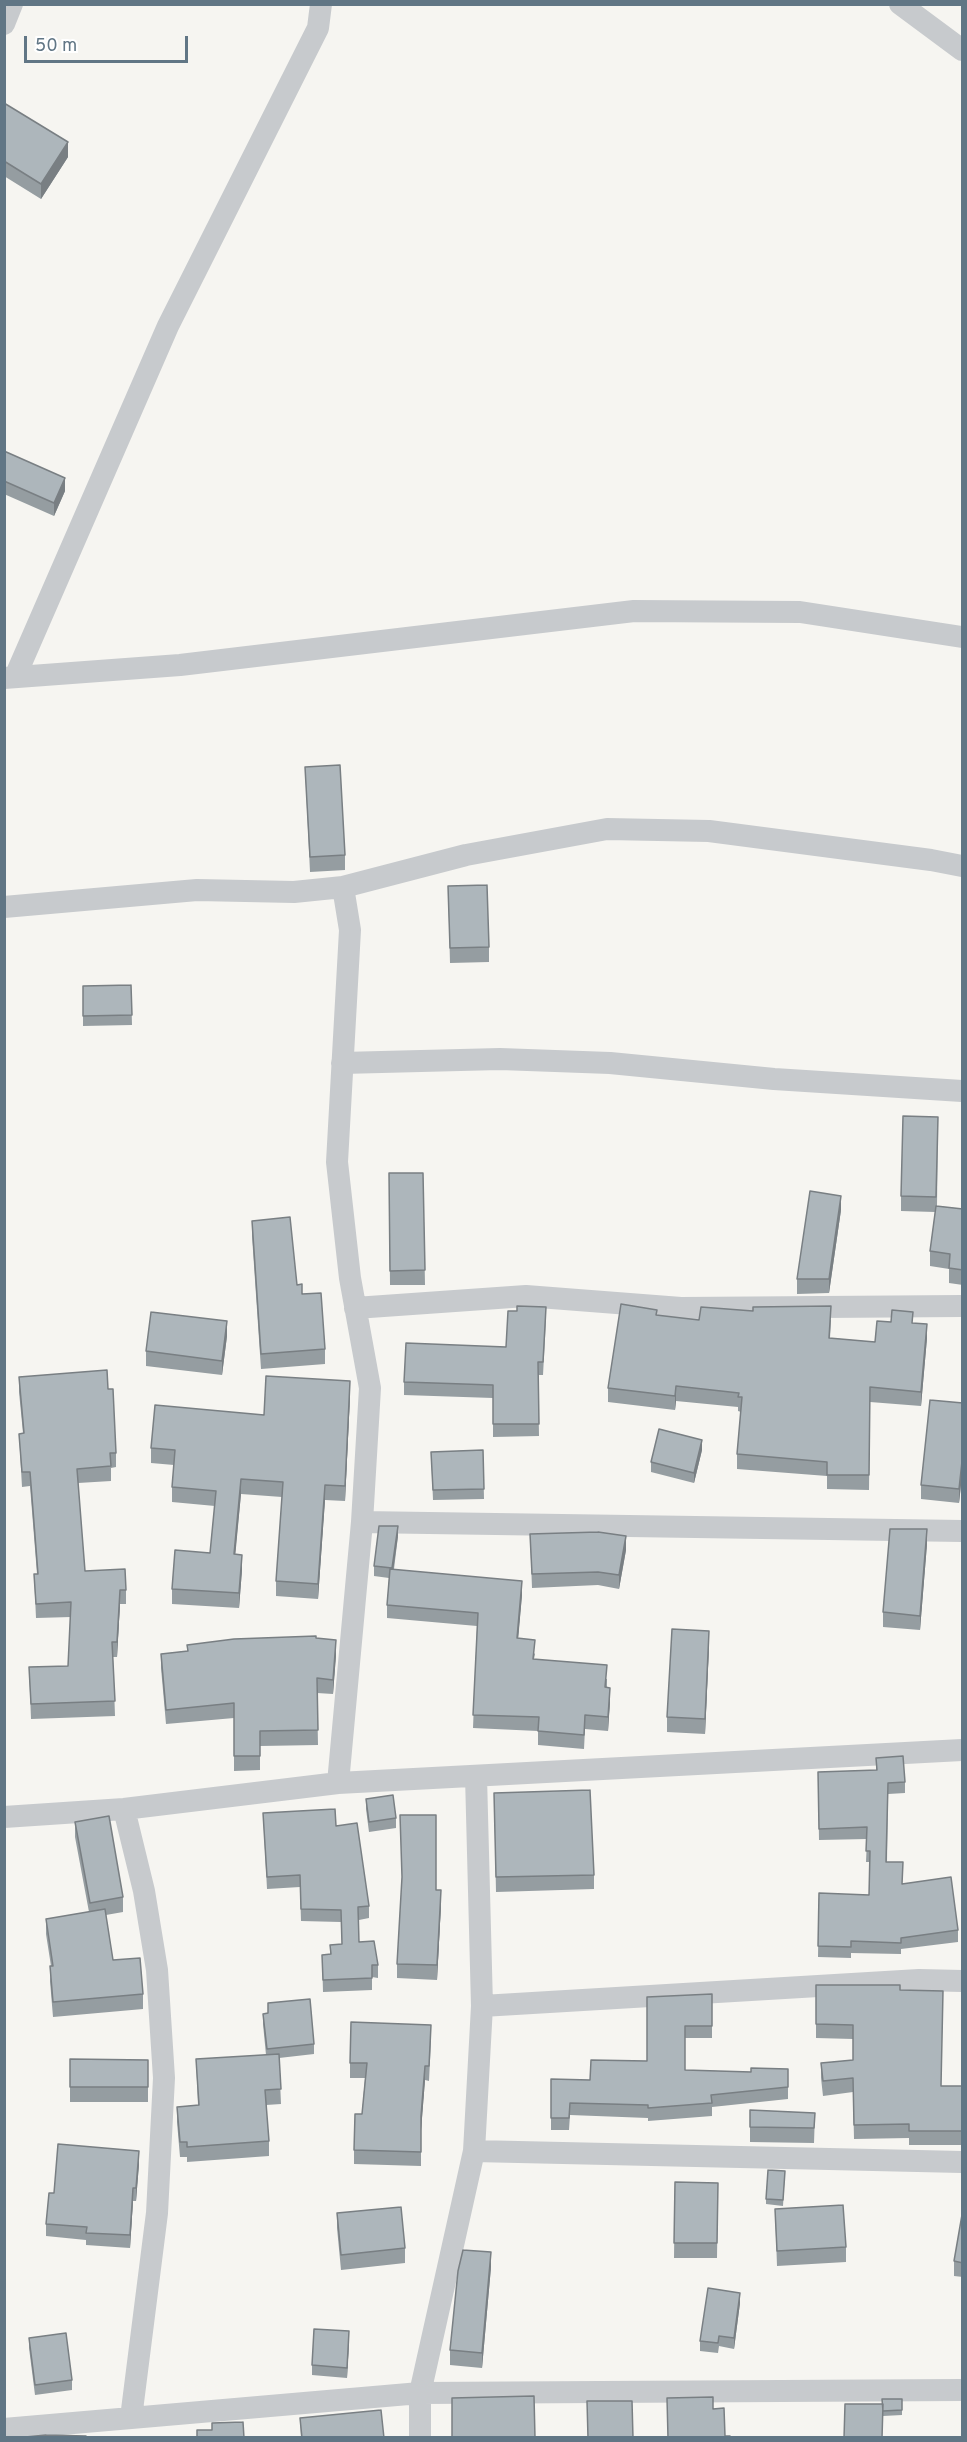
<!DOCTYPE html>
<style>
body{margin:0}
#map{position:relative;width:967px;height:2442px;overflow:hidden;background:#f6f5f1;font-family:Overpass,sans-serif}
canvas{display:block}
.frame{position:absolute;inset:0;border:6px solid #617685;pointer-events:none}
.scale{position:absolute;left:24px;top:36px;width:164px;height:27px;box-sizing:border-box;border:3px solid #617685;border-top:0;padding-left:8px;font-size:18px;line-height:21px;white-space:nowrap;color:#617685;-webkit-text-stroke:4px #fff;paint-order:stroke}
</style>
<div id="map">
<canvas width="967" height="2442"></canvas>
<div class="frame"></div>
<div class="scale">50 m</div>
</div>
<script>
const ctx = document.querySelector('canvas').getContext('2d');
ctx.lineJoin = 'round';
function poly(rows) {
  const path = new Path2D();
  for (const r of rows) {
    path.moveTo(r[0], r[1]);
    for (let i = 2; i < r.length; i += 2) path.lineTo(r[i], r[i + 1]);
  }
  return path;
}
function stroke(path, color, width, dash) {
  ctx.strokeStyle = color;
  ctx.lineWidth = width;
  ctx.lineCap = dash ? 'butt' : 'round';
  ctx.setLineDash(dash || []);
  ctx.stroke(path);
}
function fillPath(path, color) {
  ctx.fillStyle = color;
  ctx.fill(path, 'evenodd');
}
const street = poly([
 [900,4,962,50],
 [4,24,12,4],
 [15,677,168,326,318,28,321,4],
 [4,678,180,665,634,611,800,612,962,637],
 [343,887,466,855,607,829,709,831,931,860,962,866],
 [4,907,197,890,294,892,343,887,350,930,337,1162,350,1278,370,1388,362,1522,338,1783],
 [342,1063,500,1059,610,1063,774,1079,962,1091],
 [355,1308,526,1296,681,1308,962,1306],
 [362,1522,962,1531],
 [124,1809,144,1891,157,1970,164,2078,157,2213,131,2418],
 [4,1817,124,1809,338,1783,962,1750],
 [482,2006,919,1980,962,1981],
 [474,2151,962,2162],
 [4,2429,420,2393,962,2390],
 [420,2438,420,2393,474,2151,482,2006,476,1776]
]);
const wall = poly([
 [4,103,68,157,41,199,4,176],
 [4,451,65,491,54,516,4,494],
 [305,767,345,855,345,870,310,872],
 [448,886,489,947,489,962,450,963],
 [131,985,132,1025,83,1026,83,986],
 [938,1117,937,1206,963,1209,963,1285,949,1283,949,1269,930,1266,930,1251,935,1212,901,1211,901,1196],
 [389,1173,423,1173,425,1285,390,1285],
 [841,1210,829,1293,797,1294,797,1279],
 [252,1221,297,1285,302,1294,325,1349,325,1364,261,1369,252,1236],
 [657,1316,699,1320,831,1320,830,1338,875,1342,913,1323,927,1338,921,1406,870,1402,869,1490,827,1489,827,1476,737,1469,737,1454,741,1412,738,1411,738,1407,676,1401,675,1410,608,1402,608,1388],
 [546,1319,543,1375,538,1375,539,1436,493,1437,493,1398,404,1395,404,1382,506,1347],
 [227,1336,222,1375,146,1366,146,1351],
 [19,1377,116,1453,116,1467,111,1468,111,1481,78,1483,85,1571,126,1590,126,1604,120,1604,117,1657,113,1657,115,1716,31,1719,29,1667,68,1666,71,1617,36,1618,34,1574,37,1574,30,1486,22,1487,19,1434,23,1433,19,1392],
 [350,1396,345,1501,325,1500,318,1599,276,1596,276,1581,282,1497,241,1494,235,1554,242,1570,239,1608,172,1604,172,1589,210,1553,215,1506,172,1502,172,1487,174,1465,151,1463,151,1448,264,1415],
 [963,1403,963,1467,959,1503,921,1499,921,1485],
 [483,1450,484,1499,433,1500,431,1452],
 [702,1450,694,1483,651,1472,651,1462],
 [530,1534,626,1550,619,1589,598,1585,532,1588],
 [398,1536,394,1569,522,1595,518,1638,535,1654,534,1659,607,1679,607,1687,610,1701,608,1731,585,1729,584,1749,538,1745,538,1731,473,1728,477,1626,387,1618,387,1605,389,1578,374,1576,374,1566],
 [927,1544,920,1630,883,1627,883,1612],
 [316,1638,336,1655,333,1694,317,1693,318,1745,260,1746,260,1770,234,1771,234,1718,166,1724,161,1668,161,1654,187,1651,187,1645],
 [709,1646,705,1734,667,1732,667,1717],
 [876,1758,905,1782,905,1793,888,1794,887,1862,903,1884,958,1930,958,1942,901,1949,901,1954,851,1953,851,1958,818,1957,819,1893,869,1895,870,1862,866,1862,867,1839,819,1840,818,1772,876,1770],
 [494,1793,594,1875,594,1889,496,1892],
 [366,1799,396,1818,396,1828,369,1832,366,1809],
 [263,1813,336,1826,369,1906,369,1918,359,1920,359,1942,378,1965,378,1978,372,1977,372,1990,323,1992,322,1955,330,1954,330,1945,342,1944,341,1922,301,1921,300,1887,267,1889],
 [75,1822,123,1897,123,1912,106,1915,113,1960,143,1994,143,2009,53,2017,50,1981,51,1966,46,1934,46,1919,89,1912,75,1837],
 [441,1905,437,1980,397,1978,397,1964],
 [816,1985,900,1990,941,2086,963,2086,963,2145,909,2145,909,2138,854,2139,853,2092,823,2096,821,2078,821,2063,853,2060,853,2039,816,2038],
 [712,1994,712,2038,685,2038,685,2070,751,2072,788,2069,788,2099,712,2107,712,2116,648,2121,648,2118,570,2115,569,2130,551,2130,551,2079,590,2080,647,2061],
 [268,2003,314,2044,314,2054,279,2058,281,2104,266,2105,269,2141,269,2156,187,2162,187,2157,180,2157,177,2122,177,2107,198,2105,196,2059,266,2055,263,2024,263,2014,268,2013],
 [431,2040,429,2081,425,2080,421,2130,421,2166,354,2164,354,2150,362,2114,365,2078,350,2078,350,2063],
 [70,2059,148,2060,148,2102,70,2102],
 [750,2110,815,2113,814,2143,750,2142],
 [139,2164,136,2201,133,2201,130,2248,86,2245,86,2240,46,2236,46,2224,54,2193],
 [785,2171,783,2206,766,2204,766,2199],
 [675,2182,718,2183,717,2258,674,2258],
 [775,2209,846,2247,846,2262,777,2266],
 [963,2209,963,2277,954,2276,954,2261],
 [337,2213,405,2248,405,2263,341,2270,337,2228],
 [491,2267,482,2368,450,2365,450,2350],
 [740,2303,734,2349,719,2346,718,2353,700,2351,700,2341],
 [29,2338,72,2380,72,2390,35,2395,29,2348],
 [349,2341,347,2378,312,2375,312,2365],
 [902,2399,902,2415,883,2416,882,2404],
 [300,2418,384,2438,301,2438]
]);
const shadedWall = poly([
 [68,142,68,157,41,199,41,184],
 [65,478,65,491,54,516,54,503],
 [841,1196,841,1210,829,1293,829,1279],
 [227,1321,227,1336,222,1375,222,1361],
 [927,1324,927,1338,921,1406,921,1392],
 [350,1381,350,1396,345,1501,345,1486],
 [676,1386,676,1401,675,1410,675,1396],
 [702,1440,702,1450,694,1483,694,1473],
 [963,1452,963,1467,959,1503,959,1489],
 [241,1479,241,1494,234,1569,234,1554],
 [325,1485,325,1500,318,1599,318,1584],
 [398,1526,398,1536,392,1578,392,1568],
 [927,1529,927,1544,920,1630,920,1616],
 [626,1536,626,1550,619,1589,619,1575],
 [242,1555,242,1570,239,1608,239,1593],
 [522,1581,522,1595,517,1652,517,1638],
 [120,1590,120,1604,117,1657,117,1642],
 [709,1631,709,1646,705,1734,705,1719],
 [336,1640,336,1655,333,1694,333,1680],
 [610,1688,610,1701,608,1731,608,1717],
 [441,1890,441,1905,437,1980,437,1965],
 [425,2066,425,2080,421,2131,421,2116],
 [139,2151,139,2164,136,2201,136,2188],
 [133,2188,133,2201,130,2248,130,2235],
 [491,2252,491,2267,482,2368,482,2353],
 [740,2293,740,2303,734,2349,734,2338],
 [349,2331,349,2341,347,2378,347,2368]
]);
const building = poly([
 [4,103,68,142,41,184,4,161,4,103],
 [4,451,65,478,54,503,4,481,4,451],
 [340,765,345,855,310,857,305,767,340,765],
 [487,885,489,947,450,948,448,886,487,885],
 [131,985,132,1015,83,1016,83,986,131,985],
 [903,1116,938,1117,936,1197,901,1196,903,1116],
 [389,1173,423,1173,425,1270,390,1271,389,1173],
 [810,1191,841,1196,829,1279,797,1279,810,1191],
 [936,1206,963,1209,963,1270,949,1268,950,1254,930,1251,936,1206],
 [290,1217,297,1285,302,1284,302,1294,321,1293,325,1349,261,1354,252,1221,290,1217],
 [621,1304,657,1310,656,1315,699,1320,701,1307,753,1311,753,1307,831,1306,829,1338,875,1342,877,1321,891,1322,892,1310,913,1312,912,1323,927,1324,921,1392,870,1387,869,1475,827,1475,827,1462,737,1454,742,1397,738,1397,739,1393,676,1386,675,1396,608,1388,621,1304],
 [517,1306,546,1307,543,1362,538,1362,539,1424,493,1424,493,1385,404,1382,406,1343,506,1347,508,1311,517,1311,517,1306],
 [151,1312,227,1321,222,1361,146,1351,151,1312],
 [107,1370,108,1389,113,1389,116,1453,110,1453,111,1466,77,1469,85,1571,125,1569,126,1590,120,1590,117,1642,112,1642,115,1701,31,1704,29,1667,68,1666,71,1602,36,1604,34,1574,38,1574,30,1472,22,1472,19,1434,24,1433,19,1377,107,1370],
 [266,1376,350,1381,345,1486,325,1485,318,1584,276,1581,283,1482,241,1479,234,1554,242,1555,239,1593,172,1589,175,1550,210,1553,216,1491,172,1487,175,1450,151,1448,155,1405,264,1415,266,1376],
 [930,1400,963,1403,963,1452,959,1489,921,1485,930,1400],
 [659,1429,702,1440,694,1473,651,1462,659,1429],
 [483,1450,484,1489,433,1490,431,1452,483,1450],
 [379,1526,398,1526,392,1568,374,1566,379,1526],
 [890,1529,927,1529,920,1616,883,1612,890,1529],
 [598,1532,626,1536,619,1575,598,1572,532,1574,530,1534,598,1532],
 [390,1569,522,1581,517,1638,535,1640,533,1659,607,1665,605,1687,610,1688,608,1717,585,1715,584,1735,538,1731,539,1717,473,1715,478,1613,387,1605,390,1569],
 [672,1629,709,1631,705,1719,667,1717,672,1629],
 [316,1636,316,1638,336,1640,333,1680,317,1678,318,1730,260,1731,260,1756,234,1756,234,1703,166,1710,161,1654,188,1651,187,1645,234,1639,316,1636],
 [903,1756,905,1782,888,1783,886,1862,903,1862,902,1884,951,1877,958,1930,901,1938,901,1943,851,1941,851,1947,818,1946,819,1893,869,1895,870,1851,866,1851,867,1827,819,1829,818,1772,877,1770,876,1758,903,1756],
 [590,1790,594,1875,496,1877,494,1793,590,1790],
 [393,1795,396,1818,369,1822,366,1799,393,1795],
 [335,1809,336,1826,357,1823,369,1906,358,1907,359,1942,374,1941,378,1965,372,1965,372,1978,323,1980,322,1955,331,1954,330,1945,342,1944,341,1910,301,1909,300,1875,267,1877,263,1813,335,1809],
 [400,1815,436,1815,436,1890,441,1890,437,1965,397,1964,402,1877,400,1815],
 [109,1816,123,1897,90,1903,75,1822,109,1816],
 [105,1909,113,1960,140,1958,143,1994,53,2002,50,1966,53,1966,46,1919,105,1909],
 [816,1985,900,1985,900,1990,943,1991,941,2086,963,2086,963,2131,909,2131,909,2124,854,2125,853,2078,823,2081,821,2063,853,2060,853,2025,816,2024,816,1985],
 [712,1994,712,2026,685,2026,685,2070,751,2072,751,2068,788,2069,788,2087,711,2095,712,2103,648,2108,648,2105,570,2103,569,2118,551,2118,551,2079,590,2080,591,2060,647,2061,647,1997,712,1994],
 [310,1999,314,2044,267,2049,263,2014,268,2013,268,2003,310,1999],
 [351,2022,431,2025,429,2066,425,2066,421,2116,421,2152,354,2150,355,2114,362,2114,367,2063,350,2063,351,2022],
 [279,2054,281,2089,265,2090,269,2141,187,2147,187,2142,180,2142,177,2107,199,2105,196,2059,279,2054],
 [70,2059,148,2060,148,2087,70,2087,70,2059],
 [750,2110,815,2113,814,2128,750,2127,750,2110],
 [58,2144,139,2151,136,2188,133,2188,130,2235,86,2233,87,2227,46,2224,49,2193,54,2193,58,2144],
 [768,2170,785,2171,783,2200,766,2199,768,2170],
 [675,2182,718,2183,717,2243,674,2243,675,2182],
 [843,2205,846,2247,777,2251,775,2209,843,2205],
 [401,2207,405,2248,341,2255,337,2213,401,2207],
 [963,2209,963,2263,954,2261,963,2209],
 [463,2250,491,2252,482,2353,450,2350,458,2271,463,2250],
 [708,2288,740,2293,734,2338,719,2336,718,2343,700,2341,708,2288],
 [314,2329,349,2331,347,2368,312,2365,314,2329],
 [66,2333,72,2380,35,2385,29,2338,66,2333],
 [534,2396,535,2438,452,2438,452,2398,534,2396],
 [713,2397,713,2409,724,2408,725,2436,730,2436,730,2438,668,2438,667,2398,713,2397],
 [882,2399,902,2399,902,2410,883,2411,882,2399],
 [587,2401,632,2401,633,2438,588,2438,587,2401],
 [845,2404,883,2404,882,2438,844,2438,845,2404],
 [381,2410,384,2438,302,2438,300,2418,381,2410],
 [243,2422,244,2438,197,2438,197,2430,212,2430,212,2423,243,2422],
 [46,2435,86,2436,85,2438,15,2438,46,2435]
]);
stroke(street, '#c7cacd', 22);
fillPath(wall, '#959da1');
fillPath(shadedWall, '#797f83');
fillPath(building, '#adb6bb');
stroke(building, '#797f83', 1.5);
</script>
